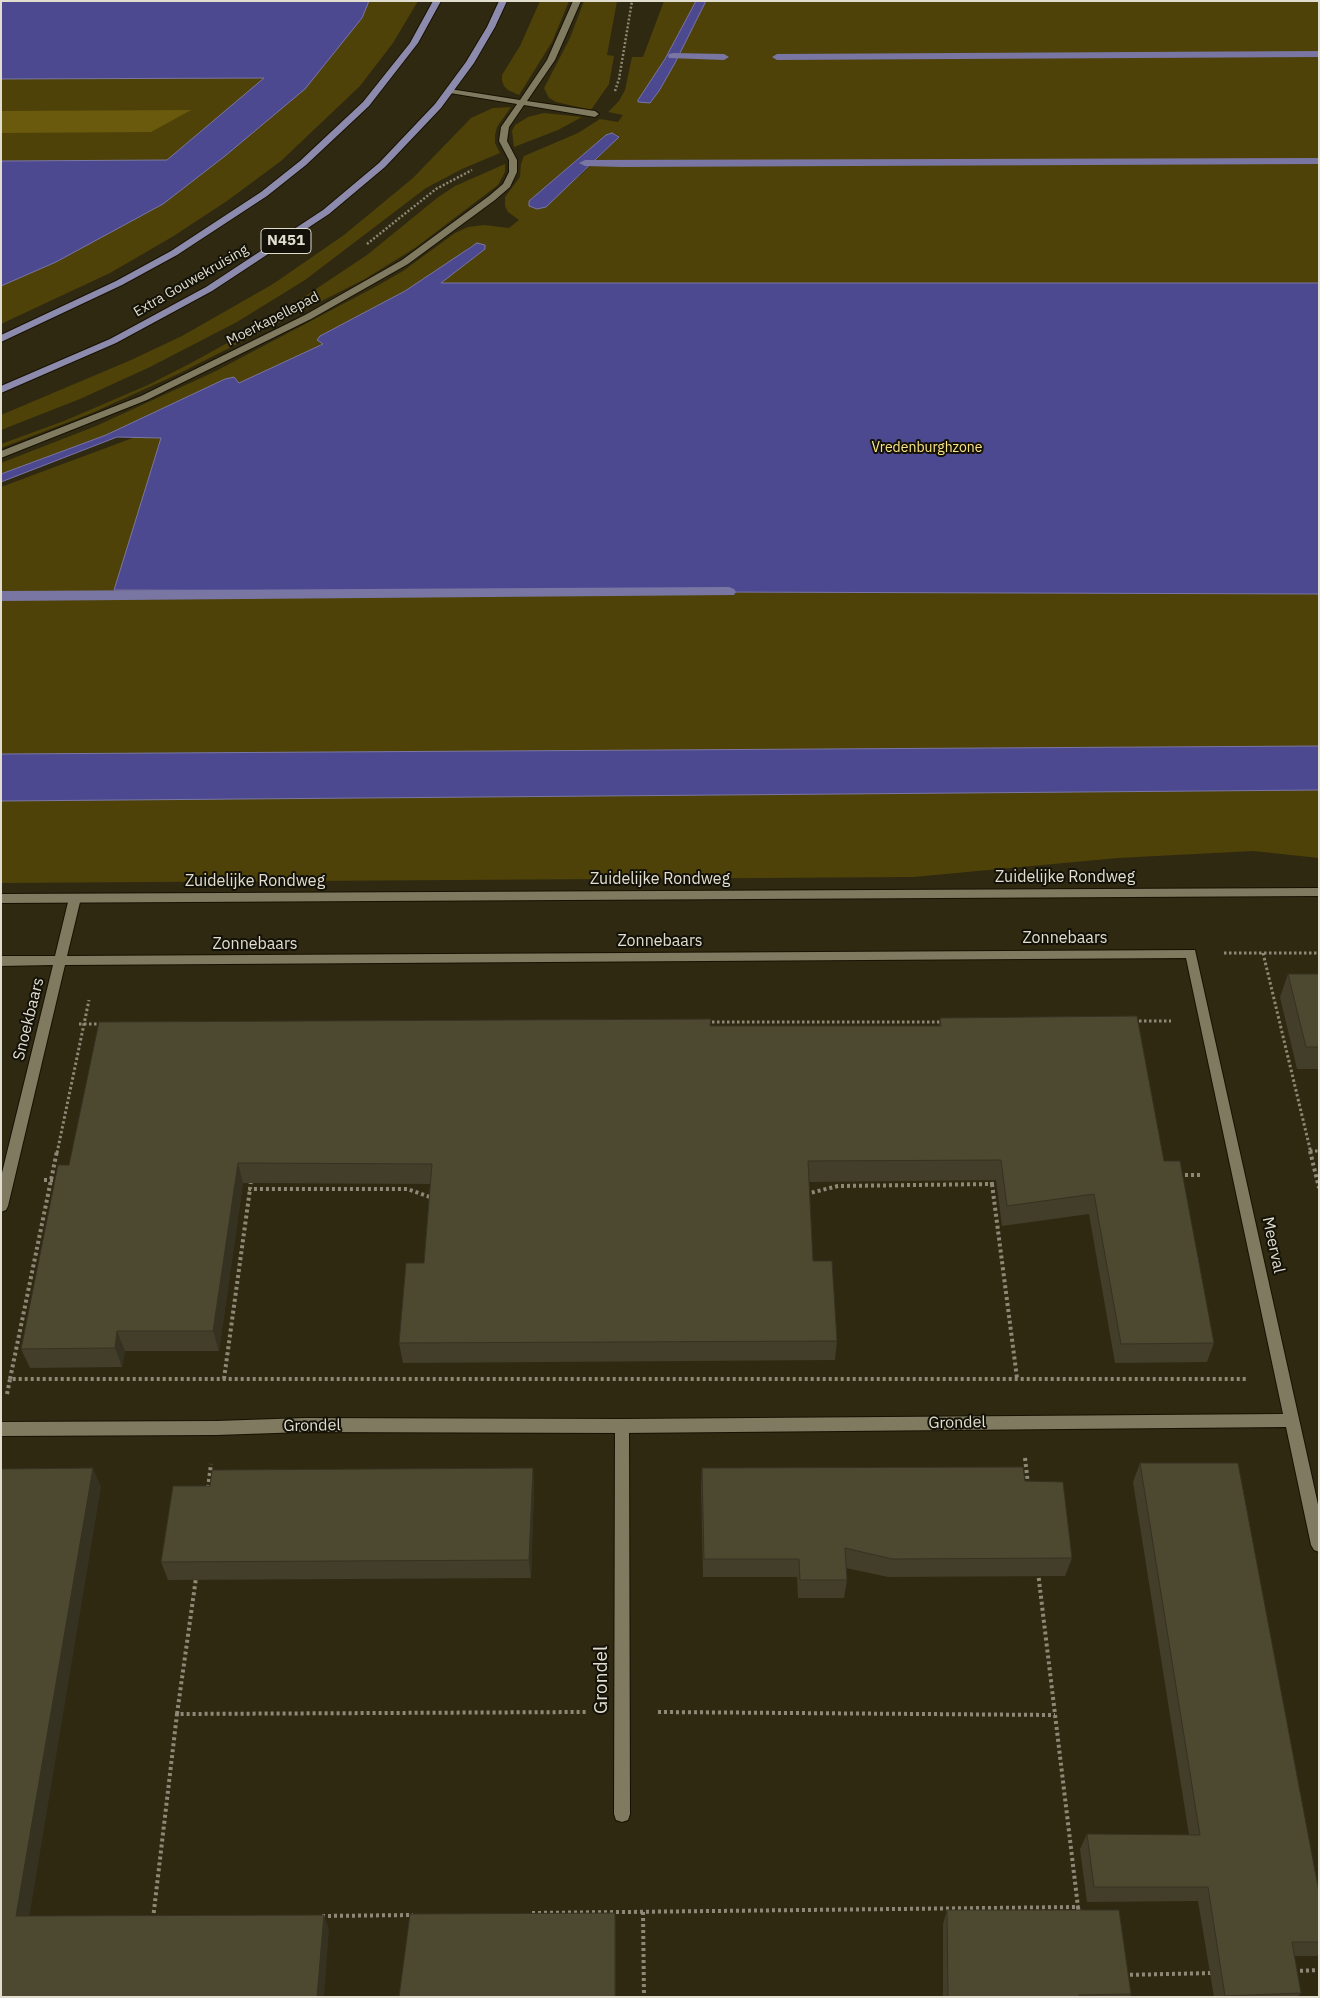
<!DOCTYPE html>
<style>
body{margin:0}
#map{position:relative;width:1320px;height:1998px;overflow:hidden;background:#2f2912;font-family:"IBM Plex Sans",sans-serif}
canvas{display:block}
.frame{position:absolute;inset:0;border:2px solid #e1ded0;pointer-events:none}
</style>
<div id="map">
<canvas width="1320" height="1998"></canvas>
<div class="frame"></div>
</div>
<script>
const ctx = document.querySelector('canvas').getContext('2d');
ctx.lineJoin = 'round';
function fillPath(path, color) {
  ctx.fillStyle = color;
  ctx.fill(path, 'evenodd');
}
function poly(rows) {
  const path = new Path2D();
  for (const r of rows) {
    path.moveTo(r[0], r[1]);
    for (let i = 2; i < r.length; i += 2) path.lineTo(r[i], r[i + 1]);
  }
  return path;
}
function stroke(path, color, width, dash) {
  ctx.strokeStyle = color;
  ctx.lineWidth = width;
  ctx.lineCap = dash ? 'butt' : 'round';
  ctx.setLineDash(dash || []);
  ctx.stroke(path);
}
function drawText(font, color, halo, rows, align = 'center') {
  ctx.font = font + ' "IBM Plex Sans",sans-serif';
  ctx.lineWidth = 4;
  ctx.setLineDash([]);
  ctx.textBaseline = 'middle';
  ctx.strokeStyle = halo;
  ctx.fillStyle = color;
  for (const [text, x, y, turn = 0] of rows) {
    ctx.save();
    ctx.translate(x, y);
    ctx.rotate((+turn || 0) * Math.PI / 180);
    ctx.textAlign = isNaN(turn) ? turn : align;
    if (halo) ctx.strokeText(text, 0, 0);
    ctx.fillText(text, 0, 0);
    ctx.restore();
  }
}
const green = poly([
 [1,1,418,1,393,43,360,86,281,161,227,201,172,237,110,273,1,324],
 [540,1,569,1,552,42,519,95,508,90,504,86,502,81,502,75,520,46],
 [584,1,617,1,607,55,614,56,609,84,591,110,556,102,549,98,544,88,570,38],
 [664,1,696,1,665,59,638,100,650,103,659,91,675,63,706,1,1319,1,1319,858,1253,851,1118,858,913,877,1,883,1,487,224,404,487,284,440,283,485,249,472,245,454,259,405,291,320,336,317,340,323,344,239,383,225,379,106,435,1,474,1,463,96,426,214,372,377,286,403,271,455,233,468,227,484,225,509,228,519,220,508,212,505,206,505,197,520,177,521,164,524,156,578,133,600,119,618,122,623,115,608,112,619,101,625,90,632,57,643,57],
 [612,133,618,135,618,138,582,174,537,209,529,206,529,201,606,135],
 [511,107,497,127,495,135,495,143,500,153,462,169,426,188,305,280,237,322,150,367,80,399,1,430,1,415,131,360,182,336,273,284,344,235,413,178,471,118,493,108],
 [544,113,582,117,558,130,514,147,512,131,515,125,528,117],
 [505,164,505,172,498,185,415,248,365,279,178,374,92,413,1,448,1,444,64,421,148,385,191,363,271,319,367,255,437,198,455,186]
]);
const forest = poly([
 [191,110,151,132,1,133,1,111]
]);
const water = poly([
 [1,1,369,1,362,18,305,89,225,156,163,204,56,262,1,286,1,161,167,160,264,78,1,79,1,1],
 [696,1,706,1,675,63,659,91,650,103,638,102,638,100,665,59,696,1],
 [612,133,619,137,546,207,537,209,529,206,529,201,606,135,612,133],
 [477,243,485,245,485,249,441,283,1319,283,1319,594,114,590,161,438,117,437,1,482,1,474,106,435,225,379,234,377,239,383,323,344,317,340,320,336,405,291,477,243],
 [1319,746,1319,790,1,801,1,754,1319,746]
]);
const stream = poly([
 [1319,51,1319,57,777,60,772,57,777,54,1319,51],
 [673,53,724,54,729,57,724,60,669,58,668,56,669,54,673,53],
 [1319,158,1319,164,622,167,585,166,579,163,585,160,1319,158],
 [729,587,734,589,736,592,734,595,1,601,1,591,729,587]
]);
const pathFar2 = poly([
 [615,91,619,79,632,1],
 [367,244,436,189,472,170]
]);
const pathFar1 = poly([
 [1224,953,1319,953],
 [1263,953,1311,1153],
 [1134,1021,1171,1021],
 [707,1022,943,1022],
 [79,1024,101,1024],
 [1310,1151,1319,1151],
 [57,1153,89,1000]
]);
const path = poly([
 [1310,1151,1319,1188],
 [1179,1175,1203,1175],
 [44,1180,58,1180],
 [251,1181,250,1189,407,1189,433,1198],
 [992,1184,1017,1378],
 [806,1194,838,1186,992,1184,991,1178],
 [10,1379,57,1151],
 [224,1379,250,1189],
 [7,1394,10,1379,1246,1379],
 [1025,1458,1028,1484],
 [208,1488,211,1464],
 [1038,1572,1078,1907],
 [658,1712,1055,1715],
 [177,1714,196,1578],
 [643,1912,644,1997],
 [532,1913,1078,1907,1079,1914],
 [322,1916,413,1915],
 [153,1919,177,1714,587,1712],
 [1294,1971,1319,1970],
 [1124,1975,1213,1973]
]);
const service = poly([
 [573,1,581,1,555,60,527,101,595,111,599,114,595,117,524,105,509,127,507,141,517,160,517,172,510,187,495,200,408,264,311,319,147,400,1,458,1,451,141,396,305,315,402,260,489,196,503,184,509,172,509,160,499,141,501,127,517,104,450,93,446,91,450,89,520,100,547,60,573,1],
 [622,1419,627,1421,629,1426,630,1814,628,1820,622,1822,616,1820,614,1814,615,1426,617,1421,622,1419]
]);
const minor = poly([
 [75,894,81,898,67,956,1195,950,1319,1509,1319,1552,1314,1550,1311,1545,1286,1427,622,1433,305,1432,216,1435,1,1436,1,1422,216,1421,305,1418,622,1419,1283,1414,1186,958,65,965,8,1206,6,1210,1,1212,1,1177,53,965,1,966,1,956,55,956,69,898,75,894]
]);
const secondary = poly([
 [1319,888,1319,896,1,903,1,894,1319,888]
]);
const primary = poly([
 [433,1,441,1,418,43,369,106,306,165,267,196,177,255,122,285,1,342,1,335,116,281,171,251,261,192,300,161,363,102,410,43,433,1],
 [499,1,507,1,495,27,474,63,441,108,385,167,329,214,212,291,116,343,1,393,1,386,110,339,206,287,323,210,379,163,435,104,466,62,487,27,499,1]
]);
const wall = poly([
 [1288,974,1319,974,1319,1069,1297,1069,1280,997],
 [940,1018,1164,1161,1214,1343,1207,1362,1115,1363,1089,1214,1002,1226,996,1180,809,1182,813,1261,837,1341,835,1360,403,1363,399,1343,424,1263,430,1184,243,1183,219,1351,125,1351,122,1367,30,1368,21,1349,69,1165,710,1026,939,1026],
 [1140,1463,1319,1892,1319,1953,1317,1956,1294,1956,1301,1993,1298,1997,1214,1997,1198,1901,1087,1902,1080,1849,1087,1834,1189,1835,1133,1482],
 [533,1468,534,1487,531,1578,168,1580,161,1562,210,1486],
 [702,1468,1025,1481,1072,1558,1065,1576,888,1577,846,1568,847,1580,844,1598,798,1598,797,1577,703,1577,701,1487],
 [947,1910,1131,1994,1130,1997,943,1997,943,1924]
]);
const shadedWall = poly([
 [238,1163,243,1183,219,1351,213,1331],
 [117,1331,125,1351,122,1367,115,1348],
 [93,1468,101,1487,27,1930,16,1916],
 [533,1468,534,1487,531,1578,529,1560],
 [615,1913,616,1927,616,1997,615,1997],
 [324,1915,329,1929,324,1997,317,1997]
]);
const building = poly([
 [1288,974,1319,974,1319,1047,1306,1047,1288,974],
 [1137,1016,1164,1161,1180,1161,1214,1343,1121,1344,1094,1194,1007,1206,1001,1160,808,1161,813,1261,832,1261,837,1341,399,1343,406,1263,424,1263,432,1164,238,1163,213,1331,117,1331,115,1348,21,1349,58,1165,69,1165,99,1022,711,1019,710,1026,941,1026,940,1018,1137,1016],
 [1140,1463,1238,1463,1319,1892,1319,1942,1292,1942,1301,1993,1225,1996,1208,1887,1094,1887,1087,1834,1200,1835,1140,1463],
 [1023,1467,1025,1481,1063,1482,1072,1558,892,1559,845,1548,847,1580,800,1580,799,1559,704,1559,702,1468,1023,1467],
 [93,1468,16,1916,324,1915,317,1997,1,1997,1,1469,93,1468],
 [533,1468,529,1560,161,1562,173,1486,210,1486,212,1470,533,1468],
 [947,1910,1119,1910,1131,1994,1079,1995,1079,1997,948,1997,947,1910],
 [615,1913,615,1997,399,1997,410,1914,615,1913]
]);
const farStreetnames = [
 ["Extra Gouwekruising",191,281,-30],
 ["Moerkapellepad",273,319,-27]
];
const farParknames = [
 ["Vredenburghzone",927,448]
];
const shields = [
 [286,241,50]
];
const shieldNames = [
 ["N451",286,241]
];
const streetNames = [
 ["Zuidelijke Rondweg",1065,877],
 ["Zuidelijke Rondweg",660,879],
 ["Zuidelijke Rondweg",255,881],
 ["Zonnebaars",1065,938],
 ["Zonnebaars",660,941],
 ["Zonnebaars",255,944],
 ["Snoekbaars",29,1019,-76],
 ["Meerval",1273,1245,78],
 ["Grondel",957,1423,-1],
 ["Grondel",312,1426,-1]
];
const nearStreetnames = [
 ["Grondel",602,1680,-90]
];
fillPath(green, '#4e4208');
fillPath(forest, '#6a5a0d');
fillPath(water, '#4d4991');
stroke(water, '#7976a4', 1);
fillPath(stream, '#7976a4');
stroke(service, '#171200', 2);
stroke(minor, '#171200', 2);
stroke(secondary, '#171200', 2);
stroke(primary, '#171200', 2);
stroke(pathFar2, '#8e8977', 2.5, [2, 2]);
stroke(pathFar1, '#8e8977', 3, [2.5, 2.5]);
stroke(path, '#8e8977', 4, [3, 3]);
fillPath(service, '#7f7a60');
fillPath(minor, '#7f7a60');
fillPath(secondary, '#7f7a60');
fillPath(primary, '#8c8aad');
fillPath(wall, '#423e29');
fillPath(shadedWall, '#363222');
fillPath(building, '#4d4830');
stroke(building, '#363222', 1);
drawText('14px', '#e1ded0', '#141208', farStreetnames);
drawText('14px', '#fae487', '#141208', farParknames);
for (const [x, y, w] of shields) {
  const box = new Path2D();
  box.roundRect(x - w / 2, y - 12.5, w, 25, 4);
  ctx.fillStyle = '#141208';
  ctx.fill(box);
  stroke(box, '#e1ded0', 1);
}
drawText('bold 15px', '#e1ded0', null, shieldNames);
drawText('16px', '#e1ded0', '#141208', streetNames);
drawText('19px', '#e1ded0', '#141208', nearStreetnames);
</script>
